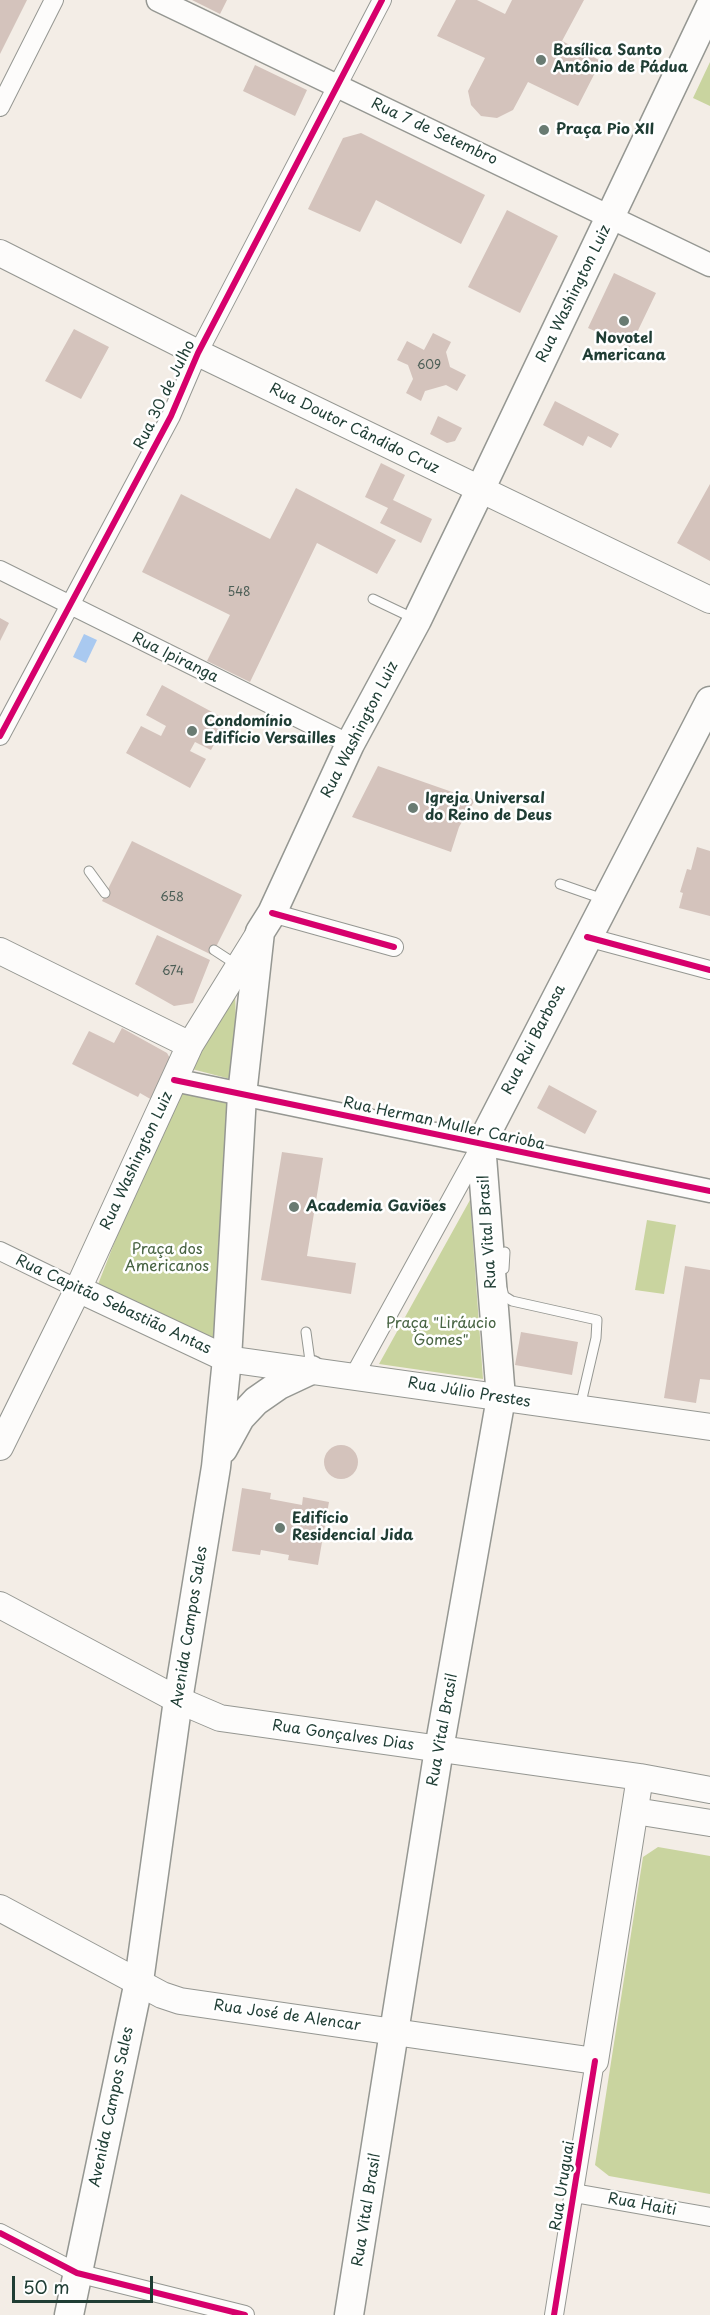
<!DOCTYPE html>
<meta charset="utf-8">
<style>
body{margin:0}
#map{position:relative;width:710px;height:2315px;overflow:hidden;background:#f3ede6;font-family:"Playpen Sans",sans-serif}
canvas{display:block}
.scale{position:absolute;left:12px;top:2276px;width:141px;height:27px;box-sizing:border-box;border:3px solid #1f3d34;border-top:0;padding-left:8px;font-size:18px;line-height:21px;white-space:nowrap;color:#1f3d34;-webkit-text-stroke:4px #fff;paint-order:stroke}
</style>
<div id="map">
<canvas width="710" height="2315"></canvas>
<div class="scale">50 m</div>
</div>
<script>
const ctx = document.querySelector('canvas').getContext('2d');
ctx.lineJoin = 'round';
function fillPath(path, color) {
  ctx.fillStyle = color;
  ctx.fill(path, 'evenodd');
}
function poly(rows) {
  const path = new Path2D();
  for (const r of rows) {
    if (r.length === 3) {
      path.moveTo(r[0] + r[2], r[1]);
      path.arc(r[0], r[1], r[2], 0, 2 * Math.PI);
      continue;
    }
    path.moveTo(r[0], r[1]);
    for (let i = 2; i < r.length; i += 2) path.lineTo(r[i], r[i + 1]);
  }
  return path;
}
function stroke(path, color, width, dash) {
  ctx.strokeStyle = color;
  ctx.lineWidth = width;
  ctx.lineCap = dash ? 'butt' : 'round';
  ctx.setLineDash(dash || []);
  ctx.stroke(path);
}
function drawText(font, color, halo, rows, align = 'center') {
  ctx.font = font + ' "Playpen Sans",sans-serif';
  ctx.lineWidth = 5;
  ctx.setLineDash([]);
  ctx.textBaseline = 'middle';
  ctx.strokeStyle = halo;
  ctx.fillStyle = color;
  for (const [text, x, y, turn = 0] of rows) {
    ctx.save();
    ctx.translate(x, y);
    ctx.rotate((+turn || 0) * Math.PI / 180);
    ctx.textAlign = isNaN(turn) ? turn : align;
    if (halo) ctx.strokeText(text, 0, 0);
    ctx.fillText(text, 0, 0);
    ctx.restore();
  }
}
const green = poly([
 [710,62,710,106,693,98],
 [235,993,238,1081,188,1068],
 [175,1088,228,1101,216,1342,97,1287],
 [470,1200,483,1379,379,1364],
 [647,1220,676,1225,664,1294,635,1290],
 [658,1847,710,1856,710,2194,609,2176,595,2165,643,1857]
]);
const water = poly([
 [84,634,97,640,86,663,73,657]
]);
const building = poly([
 [0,0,27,0,0,54],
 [192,0,227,0,220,14],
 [456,0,477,0,505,14,512,0,584,0,562,41,601,61,578,106,528,82,513,110,497,118,481,116,471,105,468,91,485,58,437,36],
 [255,65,307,90,295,116,243,91],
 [361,133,485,195,461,244,376,200,360,232,308,209,343,138],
 [507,210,558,236,520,313,468,287],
 [614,273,656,293,630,347,588,328],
 [74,329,109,347,81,399,45,381],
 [433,333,451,342,446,352,450,367,466,375,457,391,446,385,425,391,421,401,406,393,413,379,408,365,397,360,407,341,424,350],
 [555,401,619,434,611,448,588,436,583,446,543,425],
 [438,416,462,428,455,441,447,443,430,434],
 [381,463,405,475,393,500,432,519,421,543,380,523,388,508,365,497],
 [710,484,710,561,677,543],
 [296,488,396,540,377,574,317,543,250,682,207,661,230,615,142,572,181,494,270,539],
 [0,618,9,623,0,641],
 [162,685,227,720,211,750,195,742,190,751,206,759,190,788,126,753,141,726,161,736,166,726,146,715],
 [378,766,475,800,459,827,451,852,352,817],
 [132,841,242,895,212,955,102,901],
 [697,847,710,851,710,916,679,908,683,893,680,892,687,869,691,870],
 [157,935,210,960,193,1003,174,1006,135,984],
 [122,1028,167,1053,172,1062,152,1100,140,1093,138,1097,72,1064,89,1031,114,1043],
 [549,1085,597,1111,585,1134,537,1108],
 [282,1152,323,1158,307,1256,356,1263,351,1294,261,1280],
 [685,1266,710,1270,710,1380,700,1379,696,1403,664,1398],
 [521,1332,578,1342,572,1375,515,1365],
 [341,1462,17],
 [242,1488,271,1493,270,1499,302,1505,303,1497,329,1502,318,1565,288,1560,289,1555,261,1550,260,1555,232,1551]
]);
const service = poly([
 [373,599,415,619],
 [89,871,105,893],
 [560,884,603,899],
 [214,950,237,965],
 [504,1269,505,1252],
 [502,1289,504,1296,512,1301,597,1320,596,1338,580,1407],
 [306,1332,311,1368]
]);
const minor = poly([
 [0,107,54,0],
 [0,570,350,744],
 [0,736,171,416,198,353,382,0],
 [272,913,394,947],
 [587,937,710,970],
 [0,1251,78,1289],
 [354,1376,481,1145],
 [574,2193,710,2217],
 [0,2233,77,2273,245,2315],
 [554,2315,595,2061]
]);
const tertiary = poly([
 [158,0,710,265],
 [174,1080,710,1191]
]);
const secondary = poly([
 [0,253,198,353,710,600],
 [0,951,190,1045],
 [78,1289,227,1359,710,1427],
 [0,1447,78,1289,190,1045,260,932],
 [0,1605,178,1700,220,1718,640,1777,710,1790],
 [635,1811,710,1823],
 [0,1908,162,1995,180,2001,595,2061,640,1777]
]);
const primary = poly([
 [223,1449,240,1418,256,1401,279,1385,311,1370],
 [69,2315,139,1981,178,1700,216,1467,227,1359,242,1095,260,932,272,913,350,744,417,620,480,490,710,7],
 [349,2315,439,1749,501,1398,481,1144,710,701]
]);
const cycleway = poly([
 [0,736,171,416,198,353,382,0],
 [272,913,394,947],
 [587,937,710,970],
 [174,1080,710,1191],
 [0,2233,77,2273,245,2315],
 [554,2315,595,2061]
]);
const markers = [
 [541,60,6,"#697b72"],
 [544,130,6,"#697b72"],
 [624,321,6,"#697b72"],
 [192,731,6,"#697b72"],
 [413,808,6,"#697b72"],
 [294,1207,6,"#697b72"],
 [280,1528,6,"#697b72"]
];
const numberNames = [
 ["609",429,366],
 ["548",239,593],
 ["658",172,898],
 ["674",173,972]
];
const poiNames = [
 ["Basílica Santo",553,51],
 ["Antônio de Pádua",553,68],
 ["Praça Pio XII",556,130],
 ["Novotel",624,339,"center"],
 ["Americana",624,356,"center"],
 ["Condomínio",204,722],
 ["Edifício Versailles",204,739],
 ["Igreja Universal",425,799],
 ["do Reino de Deus",425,816],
 ["Academia Gaviões",306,1207],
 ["Edifício",292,1519],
 ["Residencial Jida",292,1536]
];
const streetNames = [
 ["Rua 7 de Setembro",434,132,25],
 ["Rua Washington Luiz",574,294,-64],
 ["Rua 30 de Julho",165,395,-64],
 ["Rua Doutor Cândido Cruz",354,429,26],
 ["Rua Ipiranga",175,658,26],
 ["Rua Washington Luiz",360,730,-63],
 ["Rua Rui Barbosa",534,1040,-63],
 ["Rua Herman Muller Carioba",444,1124,12],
 ["Rua Washington Luiz",137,1161,-65],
 ["Rua Vital Brasil",488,1232,-94],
 ["Rua Capitão Sebastião Antas",113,1305,25],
 ["Rua Júlio Prestes",469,1393,9],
 ["Avenida Campos Sales",190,1627,-81],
 ["Rua Vital Brasil",443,1730,-80],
 ["Rua Gonçalves Dias",343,1736,8],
 ["Rua José de Alencar",287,2016,8],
 ["Avenida Campos Sales",112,2107,-78],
 ["Rua Uruguai",563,2186,-81],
 ["Rua Haiti",642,2205,10],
 ["Rua Vital Brasil",367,2210,-81]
];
const parkNames = [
 ["Praça dos",167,1250],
 ["Americanos",167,1267],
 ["Praça \"Liráucio",441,1324],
 ["Gomes\"",441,1341]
];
fillPath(green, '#c9d49f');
fillPath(water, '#a9c9f0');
fillPath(building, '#d4c3bc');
stroke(service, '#959792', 11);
stroke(minor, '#959792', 20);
stroke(tertiary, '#959792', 25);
stroke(secondary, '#959792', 28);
stroke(primary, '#959792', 31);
stroke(service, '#fdfcfb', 9);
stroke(minor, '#fdfcfb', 18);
stroke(tertiary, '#fdfcfb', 22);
stroke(secondary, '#fdfcfb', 26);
stroke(primary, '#fdfcfb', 28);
stroke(cycleway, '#d6006c', 6);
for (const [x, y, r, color] of markers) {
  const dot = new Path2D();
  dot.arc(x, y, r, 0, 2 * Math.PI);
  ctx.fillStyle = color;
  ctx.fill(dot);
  stroke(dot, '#fff', 2);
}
drawText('12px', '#4c5e56', null, numberNames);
drawText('bold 15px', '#1f3d34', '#fff', poiNames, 'left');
drawText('15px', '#1f3d34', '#fff', streetNames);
drawText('15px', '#486443', '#fff', parkNames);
</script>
